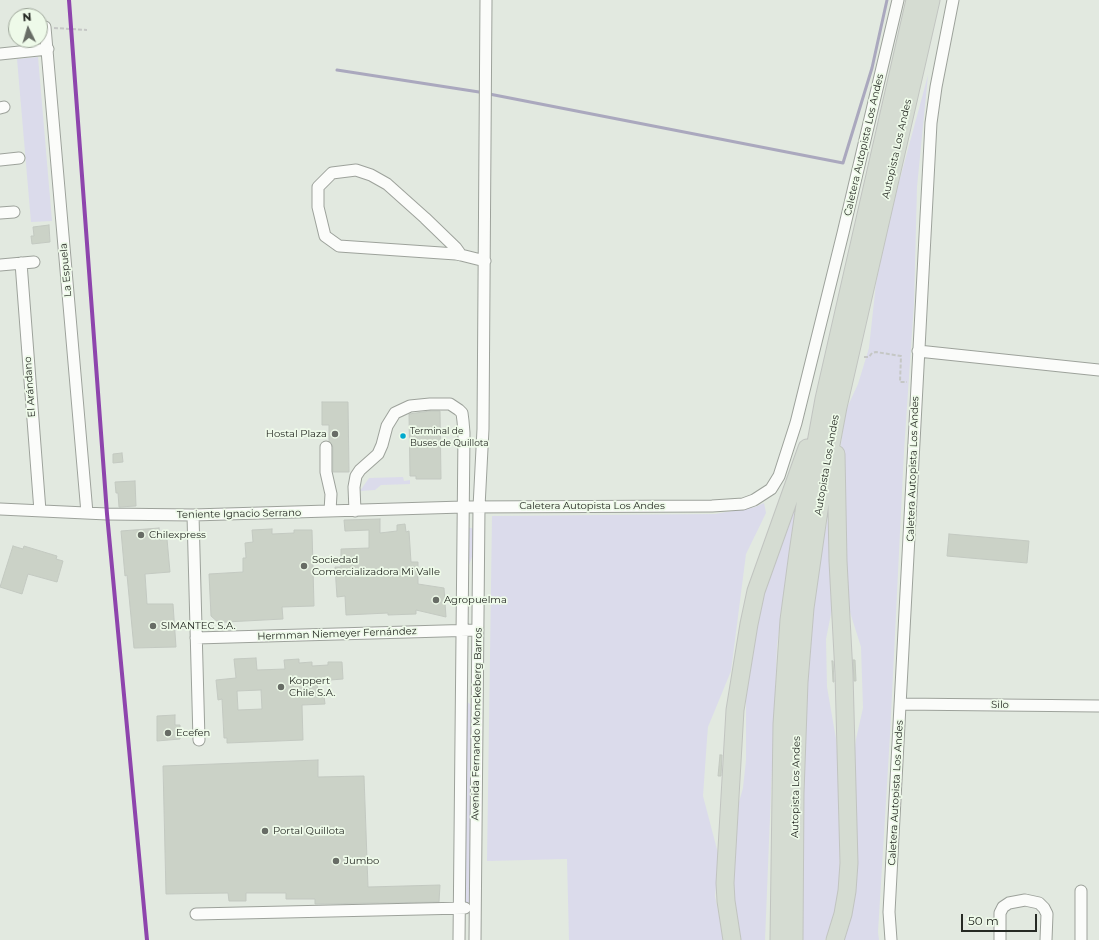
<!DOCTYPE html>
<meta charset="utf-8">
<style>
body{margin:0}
#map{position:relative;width:1099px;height:940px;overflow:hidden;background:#e2e9e0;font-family:Montserrat,sans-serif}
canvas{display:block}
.north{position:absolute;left:8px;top:8px;width:40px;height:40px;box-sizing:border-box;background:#eefae9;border:1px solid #9ea69a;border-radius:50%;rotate:355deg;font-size:11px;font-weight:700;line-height:16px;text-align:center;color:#252923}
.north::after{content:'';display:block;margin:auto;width:14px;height:18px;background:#676c65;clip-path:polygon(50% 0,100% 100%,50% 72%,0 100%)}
.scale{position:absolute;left:961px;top:914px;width:76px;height:18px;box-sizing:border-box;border:2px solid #252923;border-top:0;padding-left:5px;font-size:12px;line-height:14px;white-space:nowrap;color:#252923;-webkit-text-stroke:3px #eefae9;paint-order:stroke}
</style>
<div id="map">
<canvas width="1099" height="940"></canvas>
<div class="north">N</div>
<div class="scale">50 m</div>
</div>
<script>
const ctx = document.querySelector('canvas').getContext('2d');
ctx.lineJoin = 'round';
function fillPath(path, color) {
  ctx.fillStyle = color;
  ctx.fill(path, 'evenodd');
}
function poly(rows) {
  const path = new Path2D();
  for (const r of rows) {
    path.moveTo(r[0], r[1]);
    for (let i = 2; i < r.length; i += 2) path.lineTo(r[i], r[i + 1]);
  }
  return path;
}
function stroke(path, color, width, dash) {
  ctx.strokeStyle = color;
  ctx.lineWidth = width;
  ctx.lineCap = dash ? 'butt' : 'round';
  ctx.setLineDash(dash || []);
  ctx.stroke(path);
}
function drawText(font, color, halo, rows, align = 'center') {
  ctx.font = font + ' Montserrat,sans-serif';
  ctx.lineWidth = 3.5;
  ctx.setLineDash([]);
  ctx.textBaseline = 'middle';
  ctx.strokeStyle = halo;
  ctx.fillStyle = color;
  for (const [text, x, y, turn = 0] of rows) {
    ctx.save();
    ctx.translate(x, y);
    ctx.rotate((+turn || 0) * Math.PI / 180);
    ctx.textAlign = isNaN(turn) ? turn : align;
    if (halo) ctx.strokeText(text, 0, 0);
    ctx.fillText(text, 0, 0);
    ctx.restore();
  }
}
const green = poly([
 [38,57,52,221,31,222,17,59],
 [928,75,917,187,914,303,904,451,890,735,878,932,879,940,842,940,851,778,856,739,863,708,861,647,843,590,840,451,846,410,858,384,869,348,876,283,891,212],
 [403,477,404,481,410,480,410,484,381,485,375,490,360,491,369,478],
 [764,503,766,513,746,554,731,671,708,727,707,739,703,796,719,857,715,896,724,940,569,940,567,859,487,861,492,516,715,514,755,507],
 [791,504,797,505,777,645,765,940,735,940,729,890,737,809,743,788,746,760,746,690,753,640,769,571],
 [829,513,832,531,832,609,826,639,827,687,836,739,838,762,840,882,834,918,825,940,801,940,802,784,810,604],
 [468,528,472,528,474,531,473,554,468,568],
 [466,701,470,704,472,713,470,904,464,904]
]);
const stream = poly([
 [337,70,479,92,843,163,872,68,887,0]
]);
const building = poly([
 [49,225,50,242,32,244,31,236,34,236,33,227,49,225],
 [322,402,348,402,349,472,333,472,333,447,329,441,329,425,322,425,322,402],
 [430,411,440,411,441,479,416,479,416,476,410,476,409,414,430,411],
 [122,453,123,462,113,463,113,454,122,453],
 [135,481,136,506,119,507,118,493,116,493,115,482,135,481],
 [380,519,380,533,397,531,397,525,405,524,406,532,409,531,411,562,418,562,418,584,444,588,446,617,416,610,416,614,388,615,388,613,346,615,345,596,337,597,335,567,341,567,341,549,369,548,369,530,345,531,344,520,380,519],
 [159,528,160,540,167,539,170,572,145,574,147,604,173,604,176,647,134,648,127,575,125,576,121,531,159,528],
 [272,529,272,534,294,533,294,530,312,530,314,606,282,607,283,619,226,622,219,623,211,616,209,574,243,572,243,558,246,558,245,543,253,542,252,530,272,529],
 [949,534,1029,541,1027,563,947,556,949,534],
 [13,546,23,549,24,546,57,556,56,559,63,561,57,582,28,574,22,594,0,587,13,546],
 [256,658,257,670,285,669,284,660,299,659,299,663,312,662,312,666,328,665,328,662,342,662,343,679,317,681,318,696,324,696,325,704,302,705,303,740,227,743,227,738,224,738,222,699,218,700,216,680,236,678,234,659,256,658],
 [261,690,262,709,238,710,237,691,261,690],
 [853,660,855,660,856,681,854,681,853,660],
 [832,661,833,661,834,682,833,682,832,661],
 [175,715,175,725,180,725,180,739,157,741,157,716,175,715],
 [720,755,722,755,721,776,718,776,720,755],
 [318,760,318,777,364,776,368,887,440,885,439,902,315,904,315,899,286,899,286,893,246,893,246,901,229,901,228,893,166,894,163,766,318,760]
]);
const path = poly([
 [54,28,87,30],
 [864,357,869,357,872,353,876,352,901,356,900,382,907,382]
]);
const minor = poly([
 [45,27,87,513],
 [0,54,48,49],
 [0,108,4,107],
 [0,160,19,158],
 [0,213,14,212],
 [461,255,456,248,425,218,387,184,371,175,356,170,332,173,318,187,318,207,325,236,339,246,456,254,461,255,485,261],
 [21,263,40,511],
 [0,265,34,262],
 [918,351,1099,370],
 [326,447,326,472,331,494,330,511],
 [0,509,107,514,193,515,463,507,712,506,743,504,754,500,771,489,779,476,796,423,843,233,898,0],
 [355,511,354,487,356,476,360,470,378,454,382,445,387,426,395,413,410,406,430,404,450,404,459,410,462,413,463,421,464,433,459,940],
 [193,515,199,740],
 [196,638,478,630],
 [900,704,1099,706],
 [1081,891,1081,940],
 [196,914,465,908],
 [475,940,479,507,483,429,486,0],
 [891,940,889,912,931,123,936,87,953,0],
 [1000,940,1000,913,1003,907,1009,903,1025,900,1039,903,1044,908,1047,914,1046,940]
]);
const highway = poly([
 [732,940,726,901,725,883,735,710,749,624,756,591,807,448],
 [779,940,782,724,789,620,798,553,806,498,824,399,915,0],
 [794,940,795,793,799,682,805,608,820,503,838,407,931,0],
 [835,940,843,914,847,891,849,863,844,674,838,561,836,454]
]);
const rail1 = poly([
 [69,0,107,514,147,940]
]);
const markers = [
 [335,434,4,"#676c65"],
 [403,436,3.5,"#00a9ce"],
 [141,535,4,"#676c65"],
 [304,566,4,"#676c65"],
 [436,600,4,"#676c65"],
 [153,626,4,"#676c65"],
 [281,687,4,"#676c65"],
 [168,733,4,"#676c65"],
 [265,831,4,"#676c65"],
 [336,861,4,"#676c65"]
];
const busNames = [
 ["Terminal de",410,431],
 ["Buses de Quillota",410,443]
];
const streetNames = [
 ["Caletera Autopista Los Andes",864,145,-77],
 ["Autopista Los Andes",897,149,-77],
 ["La Espuela",66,270,-95],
 ["El Arándano",30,387,-94],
 ["Autopista Los Andes",827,465,-80],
 ["Caletera Autopista Los Andes",913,469,-88],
 ["Caletera Autopista Los Andes",592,506],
 ["Teniente Ignacio Serrano",239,514,-1],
 ["Hermman Niemeyer Fernández",337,634,-2],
 ["Silo",1000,705,1],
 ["Avenida Fernando Monckeberg Barros",477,724,-89],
 ["Autopista Los Andes",796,787,-89],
 ["Caletera Autopista Los Andes",896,793,-87]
];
const poiNames = [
 ["Hostal Plaza",327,434,"right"],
 ["Chilexpress",149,535],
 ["Sociedad",312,560],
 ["Comercializadora Mi Valle",312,572],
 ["Agropuelma",444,600],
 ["SIMANTEC S.A.",161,626],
 ["Koppert",289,681],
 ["Chile S.A.",289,693],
 ["Ecefen",176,733],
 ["Portal Quillota",273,831],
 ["Jumbo",344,861]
];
fillPath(green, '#dbdbeb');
stroke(stream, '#aaa8be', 3);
fillPath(building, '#cbd2c7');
stroke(building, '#c3c9c1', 1);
stroke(minor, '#9da29b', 13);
stroke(highway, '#c1c4c0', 19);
stroke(path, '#c5c7c5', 2, [4, 2]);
stroke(minor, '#fbfcfa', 11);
stroke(highway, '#d5dcd2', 17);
stroke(rail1, '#8e44ad', 4);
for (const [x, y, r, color] of markers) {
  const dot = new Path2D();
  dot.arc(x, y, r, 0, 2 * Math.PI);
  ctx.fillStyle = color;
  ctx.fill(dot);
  stroke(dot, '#eefae9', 1.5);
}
drawText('9px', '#252923', '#eefae9', busNames, 'left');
drawText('10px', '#252923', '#eefae9', streetNames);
drawText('10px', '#252923', '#eefae9', poiNames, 'left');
</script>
